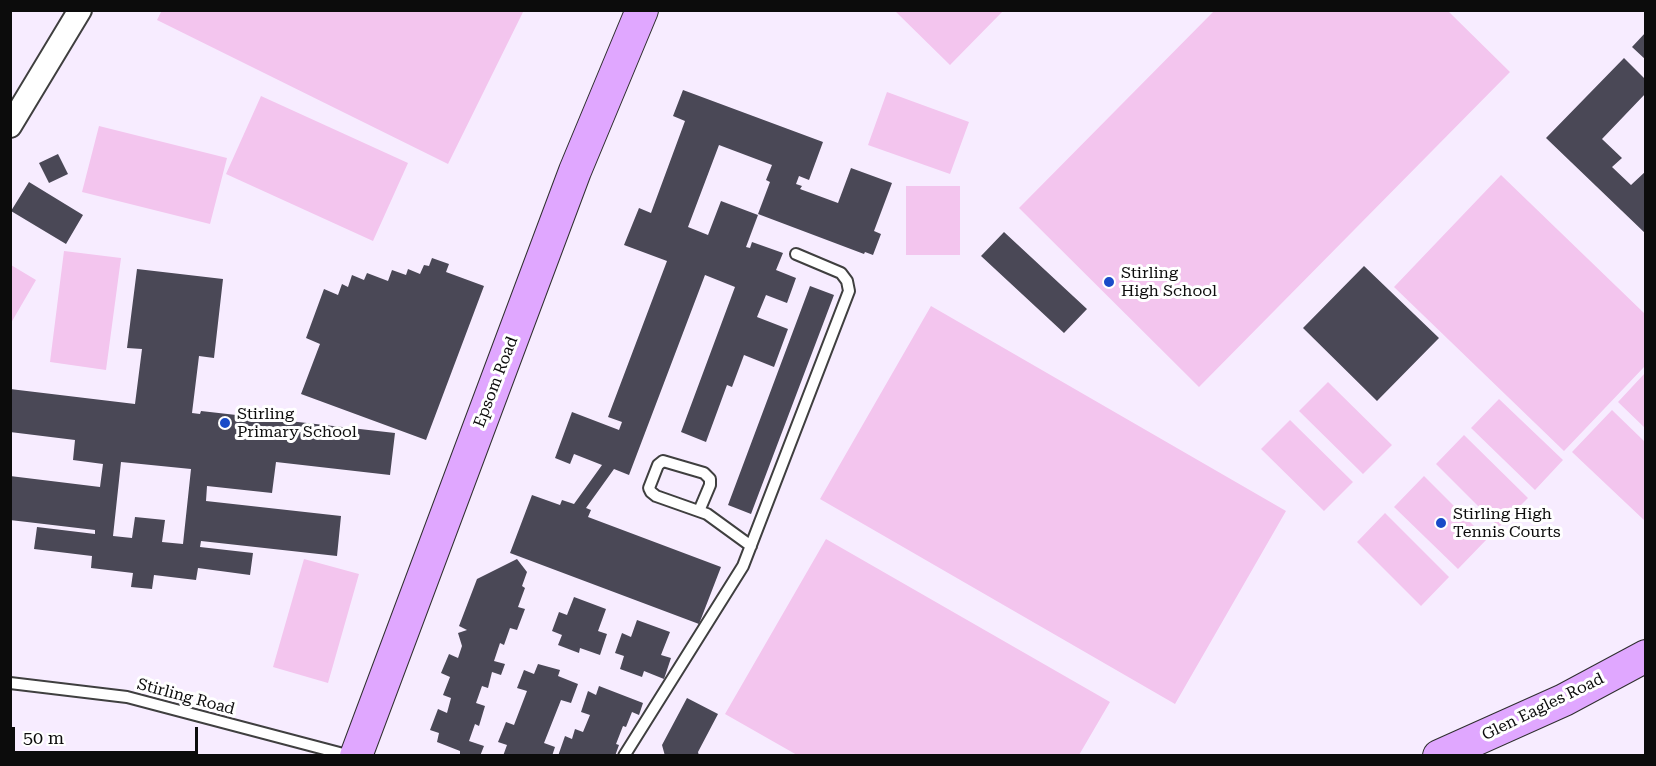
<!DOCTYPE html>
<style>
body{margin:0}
#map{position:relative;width:1656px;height:766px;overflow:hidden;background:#f7ecff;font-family:"Roboto Serif",serif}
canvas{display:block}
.frame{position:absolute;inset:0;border:12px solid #0c0c0c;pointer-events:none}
.scale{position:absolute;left:12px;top:727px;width:186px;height:27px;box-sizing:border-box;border:3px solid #0c0c0c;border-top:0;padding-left:8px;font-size:18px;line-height:21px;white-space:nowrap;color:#0c0c0c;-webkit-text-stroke:4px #fff;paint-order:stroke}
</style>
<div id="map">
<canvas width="1656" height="766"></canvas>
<div class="frame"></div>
<div class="scale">50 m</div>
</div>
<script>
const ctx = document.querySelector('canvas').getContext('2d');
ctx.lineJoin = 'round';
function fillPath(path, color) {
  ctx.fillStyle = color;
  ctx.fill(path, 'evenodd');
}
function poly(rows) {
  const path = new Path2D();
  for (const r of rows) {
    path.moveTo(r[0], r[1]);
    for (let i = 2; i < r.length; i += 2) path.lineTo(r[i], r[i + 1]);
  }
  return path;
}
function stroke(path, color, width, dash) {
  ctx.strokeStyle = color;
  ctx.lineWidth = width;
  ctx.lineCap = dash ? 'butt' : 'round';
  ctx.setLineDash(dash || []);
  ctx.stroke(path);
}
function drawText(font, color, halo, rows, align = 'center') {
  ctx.font = font + ' "Roboto Serif",serif';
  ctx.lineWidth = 6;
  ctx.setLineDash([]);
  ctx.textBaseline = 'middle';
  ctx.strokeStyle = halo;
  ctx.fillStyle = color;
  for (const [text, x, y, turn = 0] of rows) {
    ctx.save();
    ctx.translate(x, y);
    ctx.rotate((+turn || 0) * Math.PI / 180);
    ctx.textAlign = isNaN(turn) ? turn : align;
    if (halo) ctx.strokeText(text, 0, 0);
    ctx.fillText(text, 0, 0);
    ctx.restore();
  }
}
const pitch = poly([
 [162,10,520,10,523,12,448,164,157,20],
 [895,11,1003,11,950,65],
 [1214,11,1448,11,1510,72,1199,387,1019,208],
 [887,92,969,122,950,174,868,145],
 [261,96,408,163,373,241,226,174],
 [99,126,227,158,210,224,82,192],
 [1501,175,1645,314,1645,366,1564,451,1394,287],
 [906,186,960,186,960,255,906,255],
 [64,251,121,258,106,370,50,362],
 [11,265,36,280,11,323],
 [931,306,1286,511,1175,704,820,499],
 [1645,373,1645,428,1618,402],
 [1328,382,1392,445,1363,474,1299,411],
 [1499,399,1563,460,1535,490,1471,428],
 [1612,410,1645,442,1645,521,1572,452],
 [1290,420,1353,482,1324,511,1261,449],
 [1464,435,1528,498,1499,527,1436,464],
 [1424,476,1487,539,1458,569,1394,507],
 [1385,513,1449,577,1421,606,1357,542],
 [826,539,1110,702,1079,755,797,755,725,714],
 [304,559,359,574,328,683,273,667]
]);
const building = poly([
 [1646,32,1646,60,1632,47],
 [1624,58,1646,80,1646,93,1602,139,1622,158,1612,167,1631,185,1646,171,1646,234,1546,138],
 [683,90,823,142,809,180,799,176,796,184,802,186,800,189,838,203,851,168,892,183,874,231,881,234,873,255,865,252,864,254,758,214,770,182,766,180,772,165,719,145,688,227,708,235,721,201,758,215,746,247,750,248,752,242,783,253,776,270,796,278,787,303,766,295,757,317,788,329,774,367,744,355,732,387,727,385,706,442,681,432,735,287,705,275,629,475,614,469,586,508,591,510,588,517,721,567,699,624,510,553,532,495,560,505,562,500,574,504,602,465,574,454,570,464,555,458,572,412,619,430,622,422,608,417,667,261,624,245,639,208,651,213,685,121,673,116],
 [58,154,68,174,49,183,39,163],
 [29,182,83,215,66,244,11,211],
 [1004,232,1087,309,1064,333,981,256],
 [432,258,449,264,446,272,484,286,426,440,301,394,320,344,306,338,324,289,338,295,342,284,348,287,352,275,364,280,367,273,388,281,392,270,406,275,408,269,420,274,424,265,429,266],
 [1364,266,1439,338,1377,401,1303,328],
 [137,269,223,279,214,358,199,356,192,413,200,414,201,411,395,433,390,475,276,462,272,493,207,486,206,501,341,516,337,556,201,541,200,547,253,553,250,575,198,568,196,580,154,575,152,589,131,587,133,573,91,568,92,556,34,549,37,527,95,534,95,530,10,520,10,476,100,487,103,464,73,460,75,440,10,432,10,389,135,404,142,349,127,348],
 [121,462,191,469,183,544,162,542,165,520,135,517,132,538,113,536],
 [810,286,834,295,751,514,728,505],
 [517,559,527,572,522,586,525,588,518,607,525,609,517,630,510,628,504,645,500,643,494,661,505,664,501,675,492,672,488,688,482,686,476,703,485,706,479,726,475,724,469,741,484,746,480,756,463,756,460,754,460,751,437,742,439,733,430,730,438,709,447,713,451,698,443,695,450,677,441,673,449,654,458,658,462,646,458,633,467,630,459,626,477,579],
 [574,597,606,609,598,631,607,634,600,655,580,648,579,653,558,645,562,635,552,631,559,612,567,615],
 [637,620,670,632,661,655,671,658,664,679,644,671,642,677,620,669,624,656,615,653,622,633,631,637],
 [538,664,560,670,558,676,578,684,571,703,561,700,544,743,555,747,552,756,503,756,507,745,498,742,506,722,514,725,527,691,517,688,524,670,534,674],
 [599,686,643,703,639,715,632,712,626,727,623,726,616,744,619,745,615,756,607,754,607,756,558,756,565,736,572,739,575,729,583,732,590,715,581,712,588,691,596,695],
 [687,698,718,714,698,752,699,756,665,756,662,745]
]);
const lane = poly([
 [699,511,710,485,710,479,704,473,663,461,658,465,649,488,651,492,656,496,707,514,751,546],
 [10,683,127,697,351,756],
 [624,756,743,566,849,291,847,281,841,273,796,254]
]);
const street = poly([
 [10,126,80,10]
]);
const secondary = poly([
 [356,756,575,171,642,10],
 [1439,756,1564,700,1646,656]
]);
const markers = [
 [1109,282,6,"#194bc8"],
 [225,423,6,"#194bc8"],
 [1441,523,6,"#194bc8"]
];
const poiNames = [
 ["Stirling",1121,273],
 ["High School",1121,291],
 ["Stirling",237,414],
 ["Primary School",237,432],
 ["Stirling High",1453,514],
 ["Tennis Courts",1453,532]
];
const streetNames = [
 ["Epsom Road",496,382,-69],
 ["Stirling Road",186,697,15],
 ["Glen Eagles Road",1543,707,-26]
];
fillPath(pitch, '#f3c5ee');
fillPath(building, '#4a4856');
stroke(lane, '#3f3f3f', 14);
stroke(street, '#3f3f3f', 26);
stroke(secondary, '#2e2e2e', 34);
stroke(lane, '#fff', 10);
stroke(street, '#fff', 22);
stroke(secondary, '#e0a7ff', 32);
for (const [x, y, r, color] of markers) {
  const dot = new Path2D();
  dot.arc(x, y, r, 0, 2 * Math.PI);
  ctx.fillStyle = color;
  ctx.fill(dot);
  stroke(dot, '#fff', 2);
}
drawText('16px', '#0c0c0c', '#fff', poiNames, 'left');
drawText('16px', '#0c0c0c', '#fff', streetNames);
</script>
